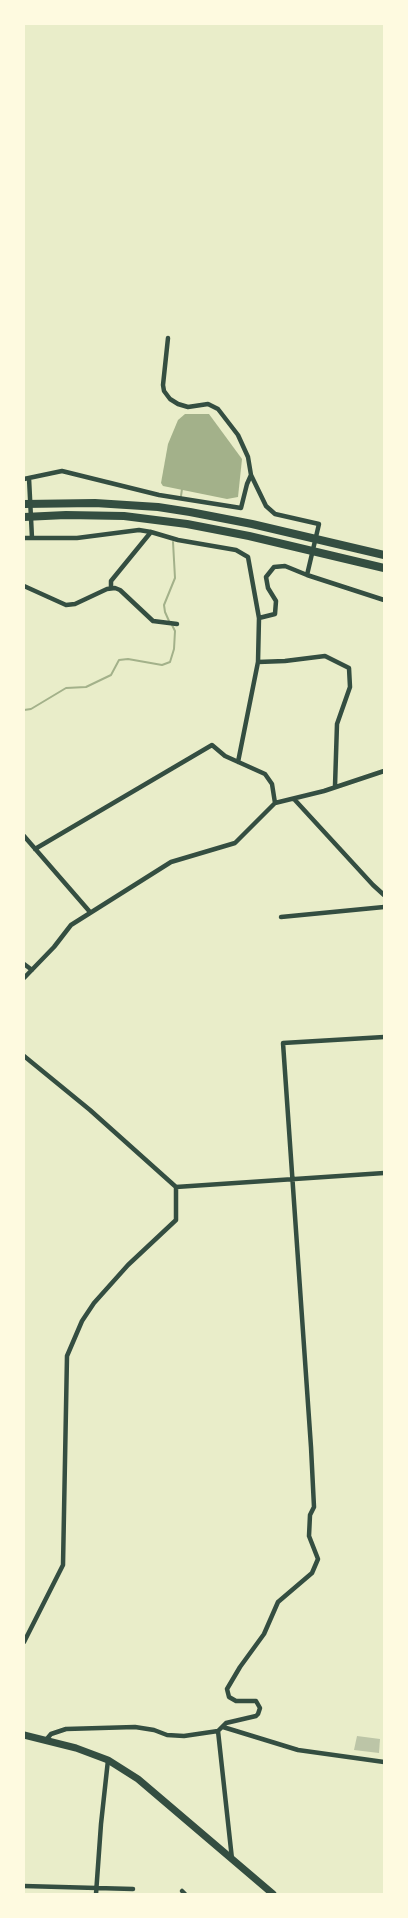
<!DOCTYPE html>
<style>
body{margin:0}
#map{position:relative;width:408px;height:1918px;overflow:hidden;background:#e9edc9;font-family:"Playfair Display",serif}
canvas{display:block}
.frame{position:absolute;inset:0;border:25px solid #fefae0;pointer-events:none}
</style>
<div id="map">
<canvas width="408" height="1918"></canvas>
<div class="frame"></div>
</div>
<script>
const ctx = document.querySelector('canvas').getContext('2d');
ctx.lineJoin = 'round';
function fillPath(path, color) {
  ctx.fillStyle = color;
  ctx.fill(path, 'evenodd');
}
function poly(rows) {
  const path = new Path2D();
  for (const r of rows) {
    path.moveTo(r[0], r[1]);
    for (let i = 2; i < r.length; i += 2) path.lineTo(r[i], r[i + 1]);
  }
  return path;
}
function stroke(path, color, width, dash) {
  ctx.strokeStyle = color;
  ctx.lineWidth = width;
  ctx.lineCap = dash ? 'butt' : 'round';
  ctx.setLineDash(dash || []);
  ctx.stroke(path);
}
const water = poly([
 [185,414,209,414,242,459,238,497,227,499,163,486,161,483,168,444,178,420]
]);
const stream = poly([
 [181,496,182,489],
 [169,621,165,612,164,605,175,578,173,542],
 [24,710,31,709,66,688,86,687,111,675,119,660,128,659,162,665,170,662,174,649,175,631,172,625]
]);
const building = poly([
 [357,1736,380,1739,379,1753,354,1750]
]);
const minor = poly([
 [168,338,163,385,164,391,170,399,178,404,188,407,208,404,218,409,238,435,248,457,251,475,266,506,275,514,319,524,307,575],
 [29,478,32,538],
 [24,479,62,471,159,495,241,508,247,484,251,475],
 [24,538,77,538,139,530,151,532,178,540,236,550,248,557,259,618,258,662,238,762],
 [24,586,66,605,75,604,107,589,115,588,120,590,153,621,177,624],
 [111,588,111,581,151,532],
 [259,618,275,614,276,601,268,588,266,577,274,567,285,566,307,575,384,600],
 [258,662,285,661,325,656,349,668,350,687,337,724,335,786],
 [294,799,373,885,384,895],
 [24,836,90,912],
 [35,849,212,745,225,756,265,774,272,784,275,803],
 [281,917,384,907],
 [24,964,32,970],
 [24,978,54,947,71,925,171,862,235,843,275,803,324,791,384,771],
 [24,1056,90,1110,176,1187,384,1173],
 [24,1642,63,1565,67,1356,82,1321,94,1303,128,1265,176,1220,176,1187],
 [223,1727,298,1750,384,1762],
 [218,1731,232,1859],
 [46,1740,51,1734,66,1729,135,1727,154,1730,167,1735,184,1736,218,1731,226,1723,256,1716,258,1714,260,1708,256,1701,236,1701,229,1697,227,1689,240,1667,264,1634,278,1602,312,1573,318,1559,309,1536,310,1515,314,1507,311,1447,283,1043,384,1037],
 [24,1886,133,1889],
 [182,1891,185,1894],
 [96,1894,101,1824,108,1760]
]);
const trunk = poly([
 [24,1735,76,1748,108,1760,138,1779,273,1894]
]);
const motorway = poly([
 [24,504,95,503,158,507,190,512,252,524,384,555],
 [24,517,66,515,124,516,187,524,249,536,384,568]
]);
fillPath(water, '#a3b18a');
stroke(stream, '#a3b18a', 2);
fillPath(building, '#bcc5a7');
stroke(minor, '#344e41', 4.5);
stroke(trunk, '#344e41', 7);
stroke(motorway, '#344e41', 8);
</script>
